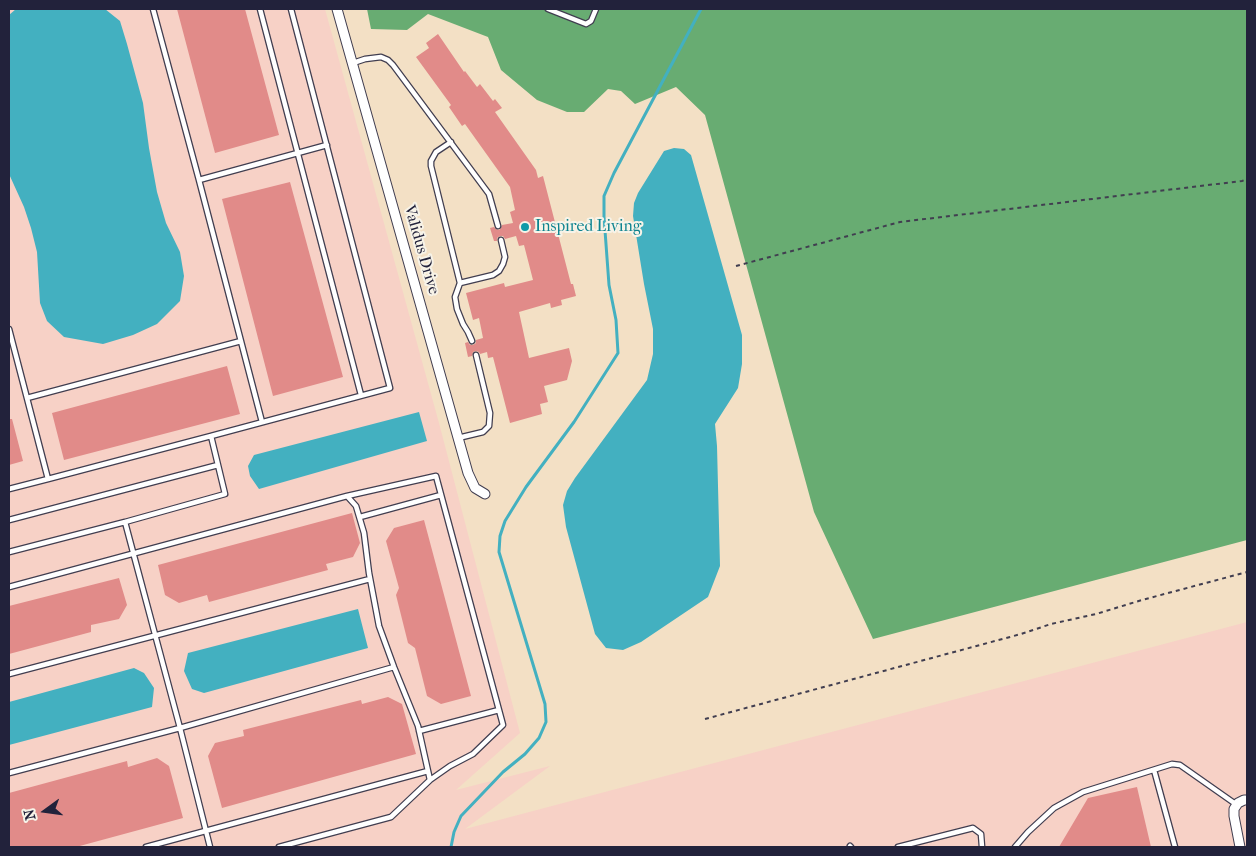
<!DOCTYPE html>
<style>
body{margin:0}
#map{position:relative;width:1256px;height:856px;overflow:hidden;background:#f3e0c5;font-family:"IM FELL French Canon",serif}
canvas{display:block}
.frame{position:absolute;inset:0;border:10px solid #22223b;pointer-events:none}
.north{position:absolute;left:20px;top:786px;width:50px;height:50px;-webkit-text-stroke:4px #f7f3e8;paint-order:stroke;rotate:256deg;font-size:14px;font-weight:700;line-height:20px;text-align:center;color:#22223b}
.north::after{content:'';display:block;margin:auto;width:18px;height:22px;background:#22223b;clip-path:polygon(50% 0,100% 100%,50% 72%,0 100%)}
</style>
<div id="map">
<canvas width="1256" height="856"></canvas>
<div class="frame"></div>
<div class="north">N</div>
</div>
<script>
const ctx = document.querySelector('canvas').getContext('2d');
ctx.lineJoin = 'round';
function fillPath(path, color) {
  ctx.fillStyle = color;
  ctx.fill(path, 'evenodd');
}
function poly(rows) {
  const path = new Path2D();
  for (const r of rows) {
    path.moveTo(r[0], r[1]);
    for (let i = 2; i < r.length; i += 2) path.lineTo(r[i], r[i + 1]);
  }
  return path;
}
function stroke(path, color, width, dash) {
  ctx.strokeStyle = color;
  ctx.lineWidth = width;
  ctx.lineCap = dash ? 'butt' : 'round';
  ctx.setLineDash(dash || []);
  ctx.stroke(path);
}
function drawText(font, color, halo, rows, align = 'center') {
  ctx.font = font + ' "IM FELL French Canon",serif';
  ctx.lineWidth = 4;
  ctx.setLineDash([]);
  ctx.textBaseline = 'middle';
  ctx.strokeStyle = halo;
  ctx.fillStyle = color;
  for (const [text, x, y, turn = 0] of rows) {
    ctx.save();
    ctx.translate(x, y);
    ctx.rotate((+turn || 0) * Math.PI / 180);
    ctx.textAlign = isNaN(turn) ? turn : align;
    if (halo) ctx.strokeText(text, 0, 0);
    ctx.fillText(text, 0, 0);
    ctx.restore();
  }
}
const built = poly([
 [9,9,325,9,439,423,520,733,456,790,550,766,465,829,1247,622,1247,847,9,847]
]);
const forest = poly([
 [367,9,1247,9,1247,540,873,639,814,512,705,115,676,87,635,104,621,91,608,89,584,112,567,112,537,100,501,70,488,37,428,14,407,30,371,29]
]);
const water = poly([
 [16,9,105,9,120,21,127,44,143,103,149,148,157,192,166,223,180,252,184,276,180,301,157,324,133,335,103,344,64,337,47,321,40,303,37,252,31,228,24,207,9,174,9,15],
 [674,148,684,149,691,155,742,335,742,364,738,388,715,424,717,446,720,566,708,597,641,642,623,650,606,648,595,634,566,527,563,505,567,491,575,478,647,380,653,354,653,329,644,284,633,216,634,203,638,193,664,151],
 [419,412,427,441,259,489,250,476,248,466,254,455],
 [358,609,368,648,204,693,192,689,184,671,188,653],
 [134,668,144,673,154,688,152,707,9,745,9,702]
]);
const stream = poly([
 [451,847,454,832,461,816,503,772,525,754,539,738,546,722,545,704,499,552,500,536,505,521,526,487,574,422,618,353,616,320,609,285,604,217,604,196,614,173,701,9]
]);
const building = poly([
 [177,9,245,9,279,135,215,153],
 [438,34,464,72,465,71,477,87,480,84,493,101,495,99,502,108,495,112,536,170,538,178,543,176,571,284,573,284,576,296,561,300,562,305,551,308,550,303,519,312,529,358,569,348,572,361,567,380,544,386,548,402,540,404,542,414,510,423,493,357,488,358,487,352,480,354,479,352,476,351,473,352,472,356,468,357,465,343,468,342,470,345,473,345,476,343,476,340,483,338,479,318,473,320,466,293,504,283,505,287,533,280,524,245,519,246,516,236,505,239,503,236,500,236,497,238,497,241,494,241,490,228,494,227,496,229,499,230,501,228,502,225,513,223,510,212,515,210,510,187,465,124,462,126,449,107,451,105,416,57,429,48,426,43],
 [290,182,343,377,273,396,222,199],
 [227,366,240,414,64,460,52,413],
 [9,419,12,419,23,461,9,465],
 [352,513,360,543,353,557,326,564,328,570,209,602,207,595,179,603,165,595,158,565],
 [424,520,471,696,441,704,427,696,415,648,408,643,396,595,399,588,386,541,394,528],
 [119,578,127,605,119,619,91,625,91,632,9,654,9,606],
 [388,697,402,704,416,754,222,808,208,756,215,743,244,736,243,730,361,700,362,704],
 [157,758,169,766,183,818,76,847,9,847,9,793,127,761,128,767],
 [1137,787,1151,847,1059,847,1088,798]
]);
const path = poly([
 [736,266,900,222,1242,181,1247,179],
 [705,719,1021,634,1051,624,1096,614,1142,600,1247,572]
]);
const service = poly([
 [153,9,199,180,327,145],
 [260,9,361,395],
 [548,9,586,24,591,21,596,9],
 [353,63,365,59,381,57,388,60,393,65,489,194,498,226],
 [451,142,436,152,431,161,431,166,460,283],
 [199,180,262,422],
 [9,329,48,479,211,436,218,465,9,520],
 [472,341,468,332,463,324,457,309,455,297,460,283,493,275,499,271,503,264,505,257,501,240],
 [27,398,241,341],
 [211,436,390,388,291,9],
 [458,438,483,432,489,426,490,413,476,355],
 [9,489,48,479],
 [347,496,436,476,503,725,473,754,450,766,430,780],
 [360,517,441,495],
 [9,552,125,522],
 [9,587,347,496,356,506,364,533,369,573,379,626,394,667,418,726,430,780,391,817,279,847],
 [9,674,370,579],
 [419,731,499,710],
 [1154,770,1175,847],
 [9,773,180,728,394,667],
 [850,846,851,847],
 [146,847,428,771],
 [210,847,180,728,125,522,225,494,218,465],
 [898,847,973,828,981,834,982,847],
 [1015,847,1028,832,1054,808,1083,792,1172,764,1180,765,1237,805]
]);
const minor = poly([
 [337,9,468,473,475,488,485,494],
 [1240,847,1234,816,1234,809,1238,803,1244,800,1247,800]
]);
const markers = [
 [525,227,5,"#0f9aa8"]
];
const cultureNames = [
 ["Inspired Living",535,227]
];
const streetNames = [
 ["Validus Drive",421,250,74]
];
fillPath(built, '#f7d1c6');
fillPath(forest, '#68ac72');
fillPath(water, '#43b0c0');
stroke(stream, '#43b0c0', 3);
fillPath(building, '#e18b89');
stroke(service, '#413e50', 7);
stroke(minor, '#413e50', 11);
stroke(path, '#413e50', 2, [4, 4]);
stroke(service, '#fff', 4.5);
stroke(minor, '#fff', 9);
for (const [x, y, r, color] of markers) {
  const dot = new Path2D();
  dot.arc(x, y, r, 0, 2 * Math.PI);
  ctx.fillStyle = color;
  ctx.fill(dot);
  stroke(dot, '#f7f3e8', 2);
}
drawText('16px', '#0d838f', '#f7f3e8', cultureNames, 'left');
drawText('16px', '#22223b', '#f7f3e8', streetNames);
</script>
